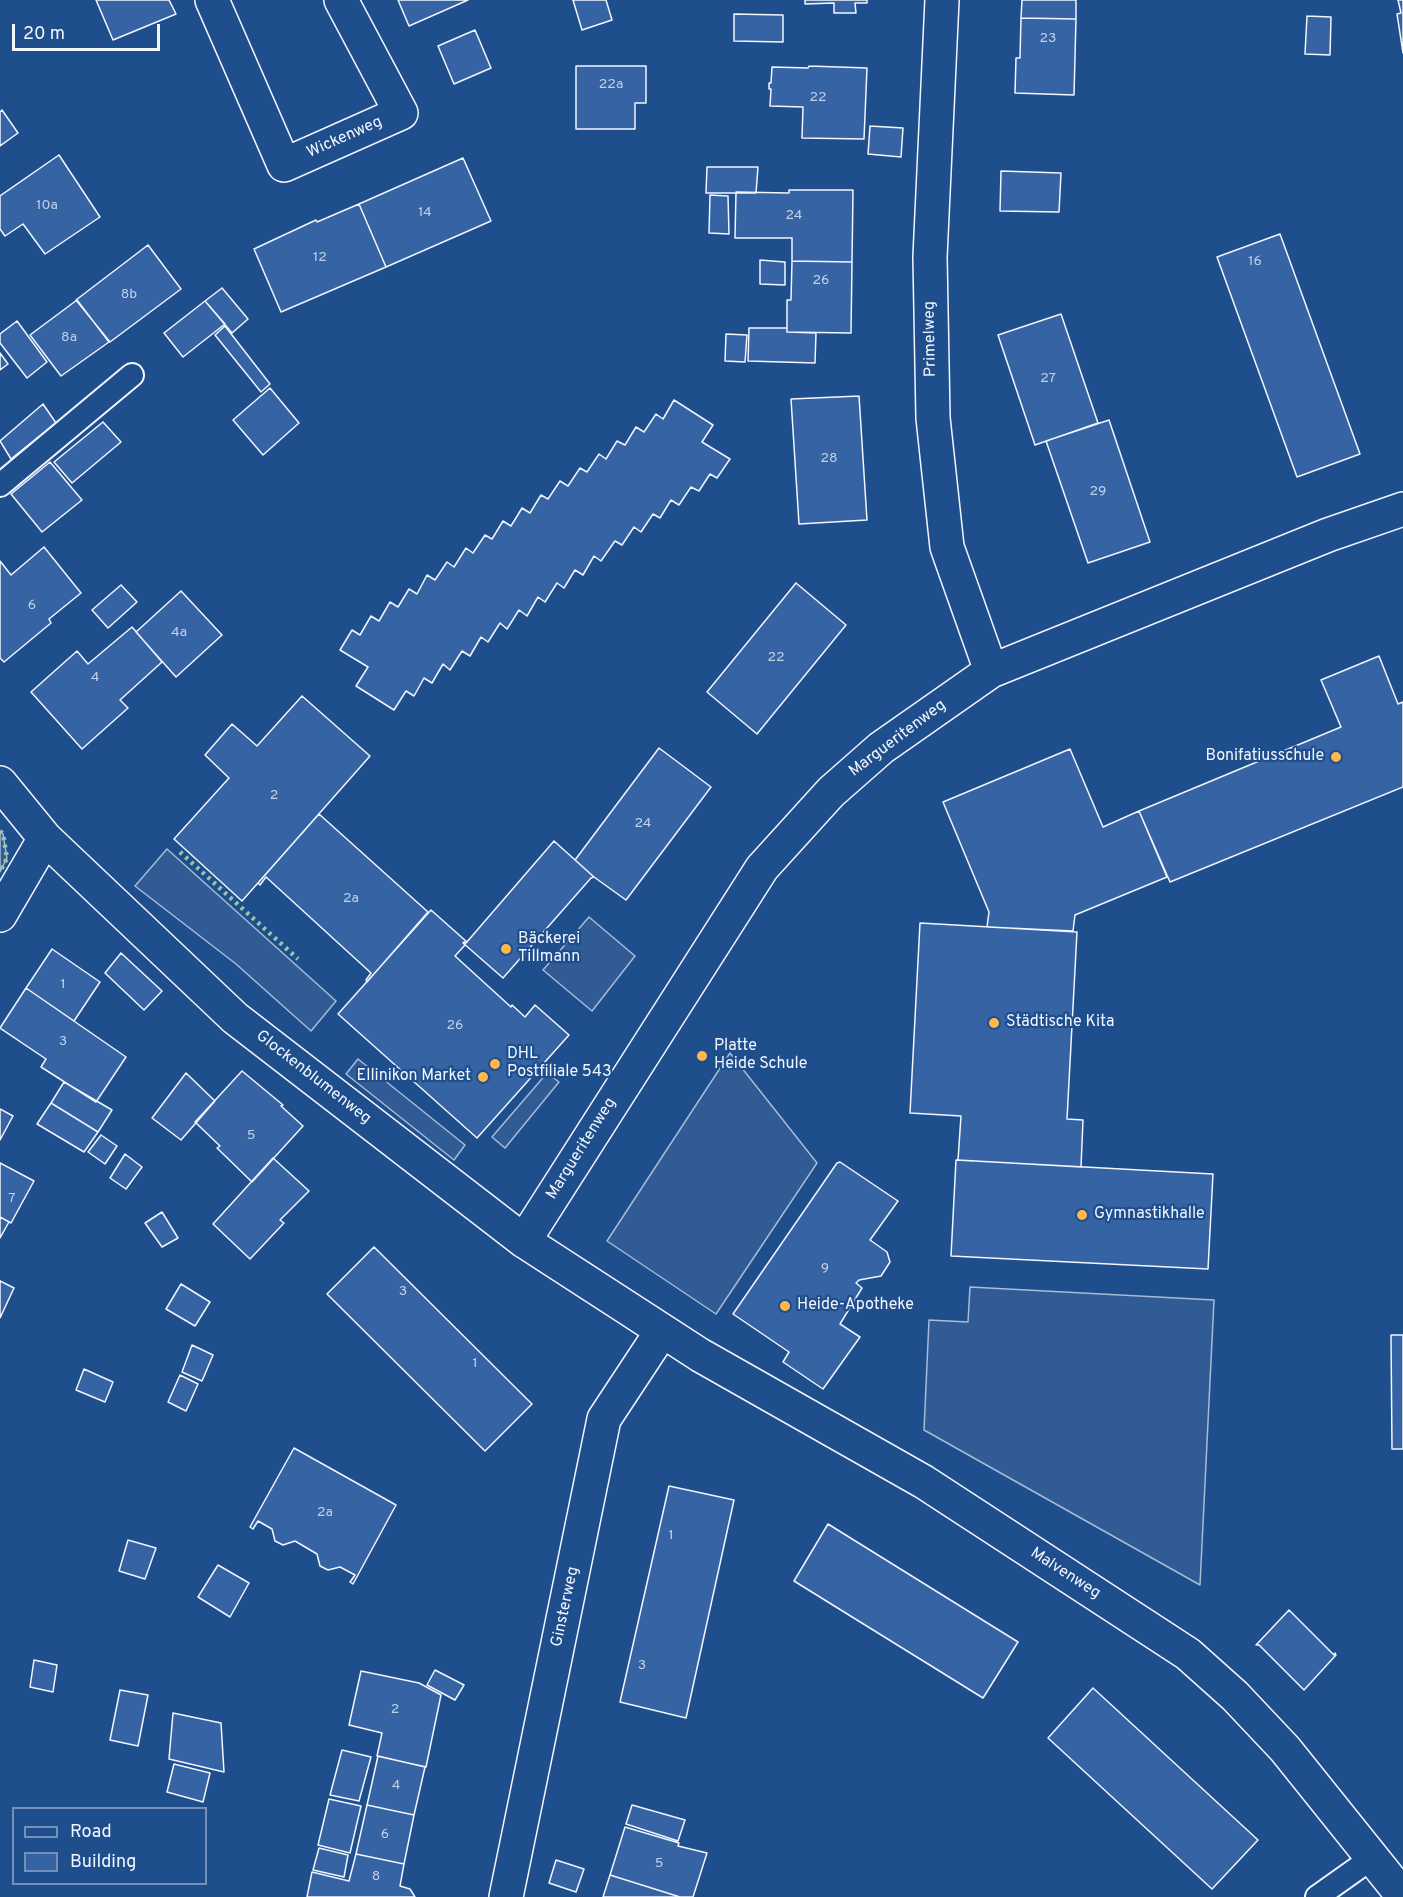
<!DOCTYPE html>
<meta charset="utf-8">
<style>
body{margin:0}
#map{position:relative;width:1403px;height:1897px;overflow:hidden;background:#1f4e8c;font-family:Overpass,sans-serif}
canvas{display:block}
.legend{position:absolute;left:12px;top:1807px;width:195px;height:78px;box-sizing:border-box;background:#1f4e8c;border:2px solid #7391ba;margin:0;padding:8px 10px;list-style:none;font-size:18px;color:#f2f6ff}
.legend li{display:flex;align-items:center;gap:12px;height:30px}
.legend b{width:30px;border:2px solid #7391ba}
.scale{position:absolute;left:12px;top:24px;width:148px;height:27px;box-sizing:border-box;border:3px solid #f2f6ff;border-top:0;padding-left:8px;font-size:18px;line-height:21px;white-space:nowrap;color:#f2f6ff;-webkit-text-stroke:4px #1f4e8c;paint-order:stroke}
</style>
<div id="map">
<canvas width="1403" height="1897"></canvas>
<ul class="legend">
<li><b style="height:8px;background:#1f4e8c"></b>Road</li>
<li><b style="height:16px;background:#3563a3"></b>Building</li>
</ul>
<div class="scale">20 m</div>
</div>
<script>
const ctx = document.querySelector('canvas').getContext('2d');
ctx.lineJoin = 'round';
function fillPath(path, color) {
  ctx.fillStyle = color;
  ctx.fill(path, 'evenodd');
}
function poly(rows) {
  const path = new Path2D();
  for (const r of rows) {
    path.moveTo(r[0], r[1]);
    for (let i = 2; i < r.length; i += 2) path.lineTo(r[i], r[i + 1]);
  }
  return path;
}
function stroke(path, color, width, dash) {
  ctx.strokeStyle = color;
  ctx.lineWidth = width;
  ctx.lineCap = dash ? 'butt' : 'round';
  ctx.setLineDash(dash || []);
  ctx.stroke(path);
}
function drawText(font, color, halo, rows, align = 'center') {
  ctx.font = font + ' Overpass,sans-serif';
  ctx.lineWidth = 4.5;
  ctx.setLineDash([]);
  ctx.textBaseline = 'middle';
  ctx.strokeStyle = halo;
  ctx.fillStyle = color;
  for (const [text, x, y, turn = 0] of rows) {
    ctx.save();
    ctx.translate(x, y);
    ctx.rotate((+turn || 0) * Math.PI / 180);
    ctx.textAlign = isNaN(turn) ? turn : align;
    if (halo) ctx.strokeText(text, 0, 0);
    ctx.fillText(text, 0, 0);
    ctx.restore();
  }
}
const built = poly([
 [0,831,3,834,7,858,0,872,0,831],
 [167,849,336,1001,311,1031,236,964,135,886,167,849],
 [589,917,635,956,592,1011,543,970,589,917],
 [730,1053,817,1163,716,1314,607,1241,730,1053],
 [358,1059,465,1145,454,1160,346,1074,358,1059],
 [547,1073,559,1082,505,1148,492,1137,547,1073],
 [970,1287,1214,1300,1200,1585,924,1430,929,1320,968,1322,970,1287]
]);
const building = poly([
 [96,0,169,0,176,14,113,40,96,0],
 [398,0,468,0,409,26,398,0],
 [573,0,606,0,612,20,582,30,573,0],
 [805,0,867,0,867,3,855,3,856,13,834,13,834,3,805,4,805,0],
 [1022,0,1076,0,1076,19,1021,18,1022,0],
 [1398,0,1403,0,1403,53,1397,14,1401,13,1398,0],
 [734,14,783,15,783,42,734,41,734,14],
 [1307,16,1331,17,1330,55,1305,54,1307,16],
 [1021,18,1076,19,1074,95,1015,93,1016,58,1020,58,1021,18],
 [475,30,491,68,454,84,438,46,475,30],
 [576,66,646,66,646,103,635,103,635,129,576,129,576,66],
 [809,66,867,68,864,139,802,138,803,107,770,106,771,89,769,89,769,83,771,83,772,67,808,68,809,66],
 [2,110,18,133,0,146,0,112,2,110],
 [870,126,903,128,901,157,868,154,870,126],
 [59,155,100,217,45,254,23,224,5,236,0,229,0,196,59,155],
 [463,158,491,221,386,267,359,204,463,158],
 [707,167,758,167,756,193,706,193,707,167],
 [1001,171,1061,173,1059,212,1000,211,1001,171],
 [789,190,853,190,852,262,792,261,792,238,735,238,736,192,789,193,789,190],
 [710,195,728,196,729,234,709,233,710,195],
 [359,204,386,267,281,312,254,249,316,220,317,222,359,204],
 [1280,234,1360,454,1297,477,1217,257,1280,234],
 [148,245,181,289,110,342,76,300,148,245],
 [760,260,785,262,785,285,760,284,760,260],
 [792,261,852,262,851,333,787,332,787,300,791,300,792,261],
 [222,288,248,319,232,333,205,301,222,288],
 [77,300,109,342,61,376,30,335,77,300],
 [205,301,225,324,183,357,164,333,205,301],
 [1061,314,1098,423,1035,445,998,335,1061,314],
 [17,321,47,362,27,378,0,343,0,334,17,321],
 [225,326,270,384,261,392,215,335,225,326],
 [749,328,787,328,787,332,816,333,815,363,748,361,749,328],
 [726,334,747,335,745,362,725,361,726,334],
 [0,353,8,364,0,370,0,353],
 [270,388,299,423,263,455,233,420,270,388],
 [859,396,867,520,799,524,791,399,859,396],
 [674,400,713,425,702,442,730,459,717,478,710,474,699,491,691,487,679,505,671,500,660,518,653,514,641,532,634,527,622,545,615,541,601,561,594,556,583,575,575,570,564,588,557,583,545,602,538,597,527,616,519,610,507,629,500,623,488,642,481,637,470,656,462,651,450,670,443,664,432,683,424,678,414,696,406,691,394,710,356,686,368,667,340,650,352,630,360,635,371,616,379,621,390,602,398,607,409,589,417,594,427,575,435,580,447,562,454,567,466,548,473,553,485,535,492,539,503,521,511,526,522,508,530,513,541,495,548,499,560,481,568,486,580,468,587,472,599,454,606,459,617,441,625,445,636,427,644,432,656,414,663,419,674,400],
 [43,404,56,423,11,459,0,441,43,404],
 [1109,420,1150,542,1088,563,1046,441,1109,420],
 [103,422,121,442,72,483,54,462,103,422],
 [50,462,82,500,42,532,11,494,50,462],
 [44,547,81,593,49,619,51,623,4,662,0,658,0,561,11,575,44,547],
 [796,583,846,625,757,734,707,692,796,583],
 [121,585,137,602,108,628,92,610,121,585],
 [181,591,222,635,176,677,136,632,181,591],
 [132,627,162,662,120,700,128,708,82,749,31,692,77,651,88,664,132,627],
 [1379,656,1398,704,1403,702,1403,787,1170,882,1139,811,1341,727,1321,680,1379,656],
 [302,696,370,756,242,901,174,839,229,778,205,755,232,724,257,746,302,696],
 [659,748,711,787,626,900,594,877,575,860,659,748],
 [1070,749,1103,827,1139,811,1167,877,1075,915,1073,931,987,927,989,912,943,802,1070,749],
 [319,814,428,912,367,982,366,980,371,973,266,877,260,885,258,883,319,814],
 [554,841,594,877,591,878,503,978,463,943,464,942,466,943,554,841],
 [431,910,467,942,466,943,464,942,465,945,455,956,511,1007,512,1005,525,1017,535,1005,569,1035,477,1138,338,1014,431,910],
 [920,923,1077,932,1067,1119,1083,1120,1081,1167,958,1160,961,1116,910,1113,920,923],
 [52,949,100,982,74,1021,26,988,52,949],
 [121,953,162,991,144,1010,105,973,121,953],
 [26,988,126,1057,96,1102,41,1067,46,1059,0,1028,26,988],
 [242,1071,283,1105,281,1106,303,1126,252,1182,217,1148,220,1146,195,1122,242,1071],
 [186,1073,215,1101,181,1140,152,1118,186,1073],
 [64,1082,112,1110,98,1132,51,1103,64,1082],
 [51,1103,98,1132,84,1152,37,1124,51,1103],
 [0,1109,13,1116,0,1140,0,1109],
 [101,1135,117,1146,105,1164,88,1152,101,1135],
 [125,1154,142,1167,126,1189,110,1178,125,1154],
 [273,1158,309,1191,280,1220,284,1223,250,1259,213,1224,273,1158],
 [956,1160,1213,1174,1208,1269,951,1256,956,1160],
 [840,1162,898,1201,870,1240,887,1252,890,1262,881,1276,859,1280,856,1283,862,1288,840,1324,860,1337,823,1389,783,1362,789,1352,733,1314,837,1163,840,1162],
 [0,1163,34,1181,11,1223,0,1217,0,1163],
 [162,1212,178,1238,162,1247,145,1223,162,1212],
 [0,1217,9,1222,0,1238,0,1217],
 [374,1247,532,1404,485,1451,327,1294,374,1247],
 [0,1281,14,1288,0,1318,0,1281],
 [181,1284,210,1302,195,1326,166,1309,181,1284],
 [1391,1335,1403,1335,1403,1449,1392,1449,1391,1335],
 [192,1345,213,1355,202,1381,182,1372,192,1345],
 [84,1369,113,1382,105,1402,76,1390,84,1369],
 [180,1375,198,1384,186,1411,168,1402,180,1375],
 [294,1448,396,1505,353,1584,350,1582,355,1575,340,1567,328,1570,320,1566,317,1554,295,1541,283,1545,275,1541,272,1529,258,1521,253,1529,250,1527,294,1448],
 [669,1486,734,1500,686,1718,620,1702,669,1486],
 [828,1524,1018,1642,983,1698,794,1581,828,1524],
 [128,1540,156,1548,145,1579,119,1571,128,1540],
 [218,1565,249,1583,230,1617,198,1597,218,1565],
 [1289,1610,1334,1655,1335,1653,1336,1655,1304,1690,1259,1645,1256,1645,1289,1610],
 [34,1660,57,1665,53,1692,30,1687,34,1660],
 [435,1670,464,1685,455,1700,427,1685,435,1670],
 [361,1671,419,1683,441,1695,426,1767,377,1756,382,1733,349,1725,361,1671],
 [1093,1688,1258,1840,1212,1889,1048,1738,1093,1688],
 [120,1690,148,1695,138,1746,110,1740,120,1690],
 [173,1713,221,1723,224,1772,169,1759,173,1713],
 [342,1750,371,1757,359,1801,330,1795,342,1750],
 [378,1756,425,1767,414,1815,367,1805,378,1756],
 [174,1764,210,1773,203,1802,167,1792,174,1764],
 [329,1799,361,1806,350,1853,318,1845,329,1799],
 [367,1805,414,1815,404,1864,356,1854,367,1805],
 [632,1805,685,1820,678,1841,626,1824,632,1805],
 [625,1827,679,1843,678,1846,707,1853,693,1897,680,1897,610,1875,625,1827],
 [319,1848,348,1855,344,1877,313,1870,319,1848],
 [356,1854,404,1864,400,1886,410,1889,415,1897,307,1897,312,1872,349,1881,356,1854],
 [556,1860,584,1869,576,1892,549,1883,556,1860],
 [610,1875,680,1897,603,1897,610,1875]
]);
const service = poly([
 [0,485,132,375],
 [1317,1897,1372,1858]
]);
const minor = poly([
 [212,0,284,165,401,113,341,0],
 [942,0,930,257,933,418,947,547,991,671],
 [0,783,45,838,235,1018,524,1241,700,1355,924,1482,1188,1654,1235,1696,1285,1749,1403,1896],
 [0,915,45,838],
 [524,1241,762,868,831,792,881,748,991,671,1328,535,1403,509],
 [506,1897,604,1419,662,1331]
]);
const hedge = poly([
 [0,831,3,834,7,858,0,872],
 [180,852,298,959]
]);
const markers = [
 [1336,757,6,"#ffb74d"],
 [506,949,6,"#ffb74d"],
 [994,1023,6,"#ffb74d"],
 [702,1056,6,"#ffb74d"],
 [495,1064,6,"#ffb74d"],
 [483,1077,6,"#ffb74d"],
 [1082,1215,6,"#ffb74d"],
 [785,1306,6,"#ffb74d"]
];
const numberNames = [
 ["23",1048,39],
 ["22a",611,85],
 ["22",818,98],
 ["10a",47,206],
 ["14",425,213],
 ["24",794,216],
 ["12",320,258],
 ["16",1255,262],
 ["26",821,281],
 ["8b",129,295],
 ["8a",69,338],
 ["27",1048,379],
 ["28",829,459],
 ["29",1098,492],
 ["6",32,606],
 ["4a",179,633],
 ["22",776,658],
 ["4",95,678],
 ["2",274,796],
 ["24",643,824],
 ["2a",351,899],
 ["1",63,985],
 ["26",455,1026],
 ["3",63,1042],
 ["5",251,1136],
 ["7",12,1199],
 ["9",825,1269],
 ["3",403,1292],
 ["1",475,1364],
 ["2a",325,1513],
 ["1",671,1536],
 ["3",642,1666],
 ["2",395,1710],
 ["4",396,1786],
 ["6",385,1835],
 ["5",659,1864],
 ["8",376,1877]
];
const streetNames = [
 ["Wickenweg",345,138,-24],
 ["Primelweg",931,339,-91],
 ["Margueritenweg",898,739,-37],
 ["Glockenblumenweg",313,1078,38],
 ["Margueritenweg",582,1149,-58],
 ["Malvenweg",1065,1574,33],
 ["Ginsterweg",566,1607,-78]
];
const poiNames = [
 ["Bonifatiusschule",1324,757,"right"],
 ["Bäckerei",518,940],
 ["Tillmann",518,958],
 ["Städtische Kita",1006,1023],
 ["Platte",714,1047],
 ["Heide Schule",714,1065],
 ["DHL",507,1055],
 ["Postfiliale 543",507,1073],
 ["Ellinikon Market",471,1077,"right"],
 ["Gymnastikhalle",1094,1215],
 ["Heide-Apotheke",797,1306]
];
fillPath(built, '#305b95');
stroke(built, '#a8bbd7', 1.5);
fillPath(building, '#3563a3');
stroke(building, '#f2f6ff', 1.5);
stroke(service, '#f2f6ff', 26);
stroke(minor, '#f2f6ff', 36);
stroke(service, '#1f4e8c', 22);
stroke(minor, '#1f4e8c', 33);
stroke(hedge, '#97c8a6', 4.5, [3, 4.5]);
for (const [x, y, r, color] of markers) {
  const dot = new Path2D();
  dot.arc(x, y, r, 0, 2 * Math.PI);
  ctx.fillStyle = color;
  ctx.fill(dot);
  stroke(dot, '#1f4e8c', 2);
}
drawText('14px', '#c3d1e8', null, numberNames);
drawText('16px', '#f2f6ff', '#1f4e8c', streetNames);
drawText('16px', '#f2f6ff', '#1f4e8c', poiNames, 'left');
</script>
